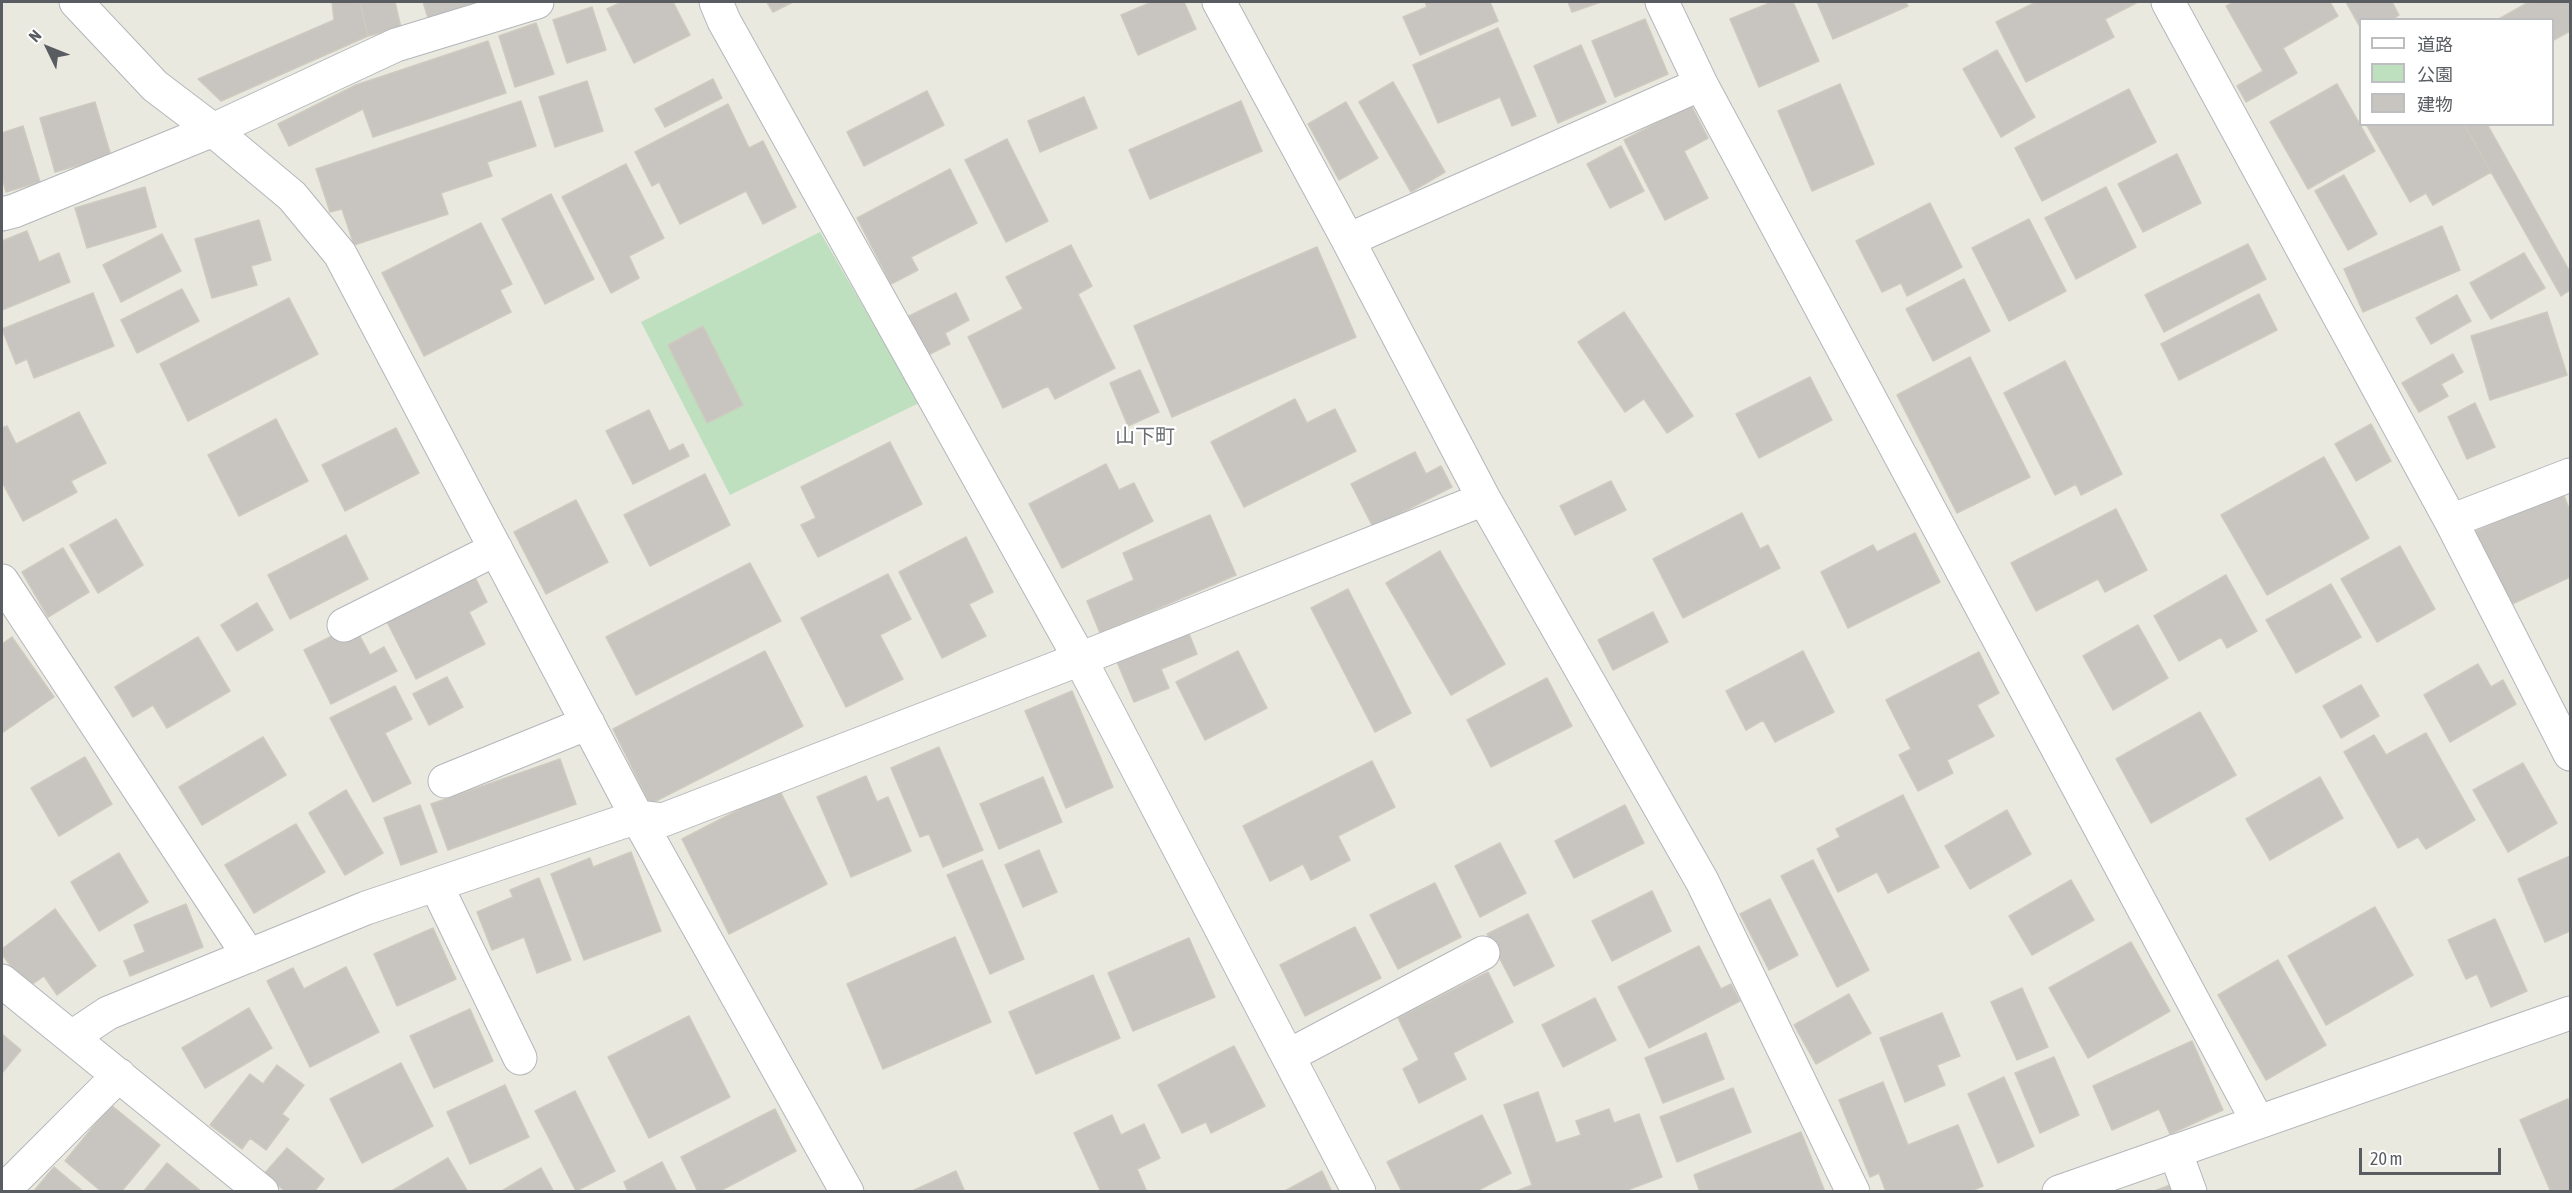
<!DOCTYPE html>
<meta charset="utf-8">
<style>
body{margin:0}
#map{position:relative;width:2572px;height:1193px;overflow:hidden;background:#eae9e0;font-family:"Asap Condensed","Noto Sans JP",sans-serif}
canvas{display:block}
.frame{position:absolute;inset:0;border:3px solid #595c60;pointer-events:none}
.legend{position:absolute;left:2359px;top:18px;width:195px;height:108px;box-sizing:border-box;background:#fff;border:2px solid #bdbebf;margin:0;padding:8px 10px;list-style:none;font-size:18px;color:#595c60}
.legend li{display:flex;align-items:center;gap:12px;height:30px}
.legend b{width:30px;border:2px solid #bdbebf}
.north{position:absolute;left:18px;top:18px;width:60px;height:60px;-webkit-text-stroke:4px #fff;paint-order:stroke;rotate:313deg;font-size:16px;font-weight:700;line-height:24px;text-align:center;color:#595c60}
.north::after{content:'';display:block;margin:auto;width:21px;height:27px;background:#595c60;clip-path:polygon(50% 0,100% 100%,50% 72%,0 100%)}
.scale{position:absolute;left:2359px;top:1148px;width:142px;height:27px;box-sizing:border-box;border:3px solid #595c60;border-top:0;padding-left:8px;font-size:18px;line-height:21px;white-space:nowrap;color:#595c60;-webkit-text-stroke:4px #fff;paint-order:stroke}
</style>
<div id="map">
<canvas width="2572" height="1193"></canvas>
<div class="frame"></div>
<ul class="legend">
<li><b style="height:8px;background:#fff"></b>道路</li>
<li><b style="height:16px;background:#bee0bf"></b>公園</li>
<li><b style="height:16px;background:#c8c5c0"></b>建物</li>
</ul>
<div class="north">N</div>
<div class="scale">20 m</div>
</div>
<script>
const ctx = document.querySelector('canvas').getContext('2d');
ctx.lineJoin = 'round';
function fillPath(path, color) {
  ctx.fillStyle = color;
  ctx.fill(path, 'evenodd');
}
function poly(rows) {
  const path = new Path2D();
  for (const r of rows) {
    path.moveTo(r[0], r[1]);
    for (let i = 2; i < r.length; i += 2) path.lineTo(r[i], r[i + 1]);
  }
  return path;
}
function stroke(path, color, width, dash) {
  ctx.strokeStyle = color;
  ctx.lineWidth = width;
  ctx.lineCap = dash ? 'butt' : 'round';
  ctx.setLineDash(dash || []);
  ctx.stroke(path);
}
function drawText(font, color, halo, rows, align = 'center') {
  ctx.font = font + ' "Asap Condensed","Noto Sans JP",sans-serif';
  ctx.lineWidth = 4.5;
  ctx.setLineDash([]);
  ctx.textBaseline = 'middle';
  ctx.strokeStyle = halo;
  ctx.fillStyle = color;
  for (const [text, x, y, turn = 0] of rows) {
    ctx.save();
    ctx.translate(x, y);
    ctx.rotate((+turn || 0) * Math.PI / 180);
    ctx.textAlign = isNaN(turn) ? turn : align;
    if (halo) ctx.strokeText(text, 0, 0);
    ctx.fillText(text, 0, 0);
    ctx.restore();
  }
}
const green = poly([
 [820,232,919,403,730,495,641,322]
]);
const building = poly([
 [332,2,360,2,368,36,221,101,198,79,334,20,332,2],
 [360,2,395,2,401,28,368,36,360,2],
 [423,2,481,2,482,4,429,21,423,2],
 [622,2,673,2,690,35,634,63,607,9,622,2],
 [767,2,793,2,773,12,767,2],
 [1152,2,1184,2,1196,29,1138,55,1121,15,1152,2],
 [1425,2,1490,2,1498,21,1420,55,1403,17,1427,7,1425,2],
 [1568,2,1601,2,1572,12,1568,2],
 [1772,2,1793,2,1819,61,1759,87,1730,19,1772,2],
 [1817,2,1906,2,1908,6,1833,39,1817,2],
 [2036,2,2138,2,2105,19,2114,37,2026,82,1996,22,2036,2],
 [2234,2,2330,2,2338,16,2283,48,2297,73,2246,102,2237,86,2263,71,2226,6,2234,2],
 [2346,2,2392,2,2399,15,2392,20,2360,20,2360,27,2346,2],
 [2529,2,2570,2,2570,31,2552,41,2552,20,2497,20,2529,2],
 [592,7,606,50,567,63,553,20,592,7],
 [1645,19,1668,74,1615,97,1592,41,1645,19],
 [536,23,554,74,515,87,499,36,536,23],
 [1498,28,1536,116,1512,126,1500,97,1438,123,1413,65,1498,28],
 [488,41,506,93,373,137,363,109,289,146,278,124,356,85,488,41],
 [1581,45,1606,102,1558,123,1534,66,1581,45],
 [1997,50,2035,117,2001,137,1963,69,1997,50],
 [713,79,722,98,665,127,655,109,713,79],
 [587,81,603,131,555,147,539,97,587,81],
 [1393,82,1445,172,1411,192,1359,102,1393,82],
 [1840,84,1874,164,1812,191,1778,111,1840,84],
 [2337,84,2375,151,2308,189,2270,122,2337,84],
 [2129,89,2156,142,2042,201,2015,148,2129,89],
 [927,91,944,125,864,166,847,132,927,91],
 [1084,97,1097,128,1040,152,1028,121,1084,97],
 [521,101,536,146,487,162,492,176,441,193,448,214,354,245,342,209,330,212,316,169,521,101],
 [1241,101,1262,151,1150,199,1129,150,1241,101],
 [95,102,111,156,55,172,40,118,95,102],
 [1346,102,1378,158,1339,180,1308,124,1346,102],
 [728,104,749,148,763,141,796,207,763,224,746,191,680,224,659,182,652,186,635,152,728,104],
 [1691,105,1708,138,1684,151,1708,198,1665,220,1624,140,1691,105],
 [2366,124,2464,124,2491,172,2433,205,2426,193,2410,202,2366,124],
 [2464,124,2487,124,2570,272,2570,290,2561,296,2464,124],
 [23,126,40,182,6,192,2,177,2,133,23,126],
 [1007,139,1048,221,1006,242,965,160,1007,139],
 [1621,146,1644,191,1610,208,1587,164,1621,146],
 [2177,154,2201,203,2143,232,2118,184,2177,154],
 [626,164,664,238,629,256,639,278,611,293,562,197,626,164],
 [950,169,977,223,911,257,918,270,891,284,857,218,950,169],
 [2344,175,2377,234,2348,250,2315,191,2344,175],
 [145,187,156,227,87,248,75,208,145,187],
 [2106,187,2136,247,2076,279,2045,218,2106,187],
 [551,194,594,279,545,304,502,219,551,194],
 [1930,203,1962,267,1907,296,1901,283,1882,292,1856,241,1930,203],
 [2029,219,2066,291,2009,321,1972,248,2029,219],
 [259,220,271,260,251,266,257,285,212,298,195,239,259,220],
 [481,223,512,284,500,290,511,312,424,356,382,273,481,223],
 [2442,226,2460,270,2363,312,2344,269,2442,226],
 [27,231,39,262,59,253,70,282,2,310,2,241,27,231],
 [162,234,181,271,121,302,103,265,162,234],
 [2248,244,2266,279,2164,332,2145,295,2248,244],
 [1071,245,1092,286,1078,294,1115,368,1055,399,1048,386,1003,408,968,337,1023,309,1006,277,1071,245],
 [1317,247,1356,337,1172,417,1134,326,1317,247],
 [2524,253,2545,288,2491,319,2470,283,2524,253],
 [1964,279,1990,331,1933,361,1906,309,1964,279],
 [182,289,199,321,137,353,121,320,182,289],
 [93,293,114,346,34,378,27,359,16,364,2,329,93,293],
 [956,293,969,320,945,333,950,344,926,356,907,317,956,293],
 [2259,294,2277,330,2179,380,2161,344,2259,294],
 [2457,295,2471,321,2431,344,2416,318,2457,295],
 [289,298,318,354,188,421,160,364,289,298],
 [1624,312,1693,416,1667,433,1644,399,1625,412,1578,342,1624,312],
 [2547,312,2567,375,2490,400,2471,336,2547,312],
 [703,326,743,405,707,423,668,345,703,326],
 [2453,354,2463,372,2441,384,2448,396,2419,412,2402,383,2453,354],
 [1970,357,2030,477,1957,513,1897,395,1970,357],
 [2065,361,2122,474,2081,495,2076,484,2055,495,2004,393,2065,361],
 [1140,370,1159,412,1128,426,1110,383,1140,370],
 [1810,377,1832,420,1759,458,1736,414,1810,377],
 [1295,399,1307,423,1335,409,1356,451,1244,507,1211,442,1295,399],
 [2475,403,2495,447,2467,459,2448,417,2475,403],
 [649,410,669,451,683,444,689,456,633,484,606,431,649,410],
 [79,412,106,463,71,481,77,492,23,521,2,482,2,428,7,426,16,444,79,412],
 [276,419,308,481,239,516,208,455,276,419],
 [2371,424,2391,461,2356,481,2335,444,2371,424],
 [396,428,419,473,345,511,322,465,396,428],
 [890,442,922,504,818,557,801,525,816,518,801,487,890,442],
 [1415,452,1426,474,1441,466,1452,487,1373,527,1351,484,1415,452],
 [2324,457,2369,538,2267,595,2221,515,2324,457],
 [1106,464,1119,490,1134,483,1153,521,1062,568,1029,504,1106,464],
 [705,474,730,525,650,566,624,515,705,474],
 [1611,481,1626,510,1575,535,1560,506,1611,481],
 [2562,491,2570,511,2570,577,2510,605,2476,531,2562,491],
 [576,500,608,562,546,594,514,532,576,500],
 [2116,509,2147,570,2105,592,2098,579,2036,611,2011,563,2116,509],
 [1742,513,1760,549,1768,545,1780,568,1683,618,1653,559,1742,513],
 [1210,515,1236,575,1100,633,1087,601,1134,580,1123,553,1210,515],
 [116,519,143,565,98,593,70,545,116,519],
 [1915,533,1940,582,1848,628,1821,572,1873,545,1877,552,1915,533],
 [346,535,368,579,290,619,268,575,346,535],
 [966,537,993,592,969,604,986,636,942,658,899,572,966,537],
 [2400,546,2435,609,2377,642,2341,579,2400,546],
 [63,548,89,592,48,617,22,572,63,548],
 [1440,551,1505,664,1451,695,1386,583,1440,551],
 [750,563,781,621,636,695,606,637,750,563],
 [472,571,487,602,469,612,485,644,416,679,384,616,472,571],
 [888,574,911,619,880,635,903,679,846,707,801,618,888,574],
 [2226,575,2257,631,2227,648,2221,637,2179,661,2154,616,2226,575],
 [2331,584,2361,637,2296,673,2266,620,2331,584],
 [1348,589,1411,713,1375,732,1311,608,1348,589],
 [257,603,273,630,237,651,221,625,257,603],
 [1653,612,1668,642,1613,670,1598,640,1653,612],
 [354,625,370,655,384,647,397,671,331,704,304,650,354,625],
 [2138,625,2168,678,2113,710,2083,656,2138,625],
 [1188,631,1197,654,1161,669,1169,688,1134,702,1117,662,1188,631],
 [12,637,54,697,2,733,2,644,12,637],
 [198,637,230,691,167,728,153,705,133,717,115,687,198,637],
 [765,651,803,726,650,804,613,729,765,651],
 [1238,651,1267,708,1205,740,1176,682,1238,651],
 [1803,651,1834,712,1775,742,1763,720,1746,730,1726,691,1803,651],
 [1979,652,1999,693,1977,705,1994,736,1947,760,1953,773,1918,791,1899,755,1911,749,1886,700,1979,652],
 [2478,664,2491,687,2503,680,2516,704,2450,742,2424,695,2478,664],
 [447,677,463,707,429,725,413,694,447,677],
 [1547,678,1572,726,1491,767,1467,720,1547,678],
 [2361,685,2379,716,2341,738,2323,706,2361,685],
 [395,686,412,719,385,733,411,783,373,802,330,718,395,686],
 [1072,691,1113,787,1066,808,1025,711,1072,691],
 [2200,712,2236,775,2151,823,2116,759,2200,712],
 [2426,733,2475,820,2426,849,2418,837,2398,848,2344,752,2374,735,2386,755,2426,733],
 [263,737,286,775,202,825,179,787,263,737],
 [939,747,983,850,943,867,929,834,920,837,891,768,939,747],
 [85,757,112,804,59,836,31,788,85,757],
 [560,759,576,804,448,850,431,804,560,759],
 [1372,761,1395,807,1338,836,1350,860,1311,880,1303,864,1270,881,1243,826,1372,761],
 [2523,763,2557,823,2508,852,2473,790,2523,763],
 [866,776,877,802,888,797,911,851,851,877,817,797,866,776],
 [1043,777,1062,822,999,849,980,804,1043,777],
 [2320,777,2343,818,2270,860,2246,819,2320,777],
 [779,789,827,884,729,934,682,839,779,789],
 [346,790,383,853,345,875,309,813,346,790],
 [1903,795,1939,867,1888,893,1877,872,1838,892,1817,849,1840,837,1836,829,1903,795],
 [420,805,437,852,401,865,384,818,420,805],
 [1625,805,1644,843,1574,878,1555,841,1625,805],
 [2007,810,2031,854,1970,889,1945,846,2007,810],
 [296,824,325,872,254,913,225,865,296,824],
 [1500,843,1526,893,1480,917,1455,866,1500,843],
 [1039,850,1057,892,1023,907,1005,865,1039,850],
 [631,852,661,931,584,960,551,874,590,858,593,867,631,852],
 [119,853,148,902,99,931,71,882,119,853],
 [2570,856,2570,931,2545,942,2518,879,2570,856],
 [982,860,1024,959,990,974,947,875,982,860],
 [1813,860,1869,970,1837,987,1781,876,1813,860],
 [539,878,571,960,537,973,524,937,492,950,477,912,513,897,510,890,539,878],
 [2071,880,2094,920,2032,955,2009,916,2071,880],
 [1435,883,1461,937,1398,969,1370,915,1435,883],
 [1652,891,1671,931,1612,961,1592,921,1652,891],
 [1770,899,1798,955,1769,970,1740,914,1770,899],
 [186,904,203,947,130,976,124,961,145,952,134,925,186,904],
 [2375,907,2413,975,2326,1025,2288,956,2375,907],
 [55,909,96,966,57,995,44,976,27,988,2,954,2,949,55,909],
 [1528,914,1554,966,1514,986,1487,934,1528,914],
 [2495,919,2527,991,2491,1007,2477,974,2466,979,2448,940,2495,919],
 [1355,927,1381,978,1305,1016,1280,965,1355,927],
 [433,928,456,979,397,1006,374,954,433,928],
 [955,937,991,1022,883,1069,847,984,955,937],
 [1189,938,1215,997,1133,1031,1108,973,1189,938],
 [2131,942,2170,1011,2088,1058,2049,988,2131,942],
 [1699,946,1721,989,1731,984,1740,1001,1649,1048,1618,987,1699,946],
 [2278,960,2326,1045,2266,1080,2218,995,2278,960],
 [346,967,379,1032,310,1067,267,981,293,968,304,989,346,967],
 [1488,972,1513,1022,1453,1053,1466,1079,1419,1103,1403,1069,1419,1060,1398,1018,1488,972],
 [1093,975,1120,1038,1036,1074,1009,1012,1093,975],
 [2022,988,2048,1047,2017,1060,1991,1002,2022,988],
 [1849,994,1871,1033,1816,1064,1794,1025,1849,994],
 [1595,998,1616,1040,1563,1067,1542,1025,1595,998],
 [249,1008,272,1048,205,1088,182,1048,249,1008],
 [470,1009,493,1061,434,1088,410,1036,470,1009],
 [1942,1013,1960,1056,1937,1065,1945,1085,1905,1102,1880,1038,1942,1013],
 [689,1016,730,1097,649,1138,608,1057,689,1016],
 [1706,1033,1724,1079,1663,1103,1645,1058,1706,1033],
 [2,1034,21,1050,2,1073,2,1034],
 [2192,1041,2223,1110,2170,1134,2159,1109,2112,1130,2093,1086,2192,1041],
 [1234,1046,1265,1106,1211,1133,1206,1122,1182,1133,1158,1085,1234,1046],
 [2054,1057,2079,1115,2040,1133,2015,1073,2054,1057],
 [401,1063,433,1126,362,1163,330,1099,401,1063],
 [277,1065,304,1085,282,1114,289,1119,266,1150,250,1138,242,1149,210,1125,250,1074,263,1084,277,1065],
 [2004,1077,2034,1146,1998,1163,1968,1094,2004,1077],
 [1883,1082,1908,1145,1958,1125,1983,1186,1969,1192,1886,1192,1879,1173,1870,1177,1839,1100,1883,1082],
 [505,1085,529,1137,470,1164,447,1112,505,1085],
 [1733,1088,1751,1132,1677,1162,1660,1117,1733,1088],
 [575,1091,615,1171,576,1191,535,1111,575,1091],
 [1538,1092,1556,1143,1581,1135,1576,1121,1609,1109,1614,1123,1639,1114,1662,1177,1622,1192,1514,1192,1532,1185,1504,1105,1538,1092],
 [2568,1099,2570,1104,2570,1192,2551,1192,2520,1120,2568,1099],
 [111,1105,160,1145,121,1192,102,1192,65,1161,111,1105],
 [775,1109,796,1151,718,1192,698,1192,681,1157,775,1109],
 [1112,1115,1121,1135,1144,1124,1160,1158,1137,1169,1147,1192,1101,1192,1074,1133,1112,1115],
 [1482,1115,1511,1173,1475,1192,1402,1192,1387,1162,1482,1115],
 [1801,1132,1825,1192,1700,1192,1694,1175,1801,1132],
 [287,1148,324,1179,314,1192,286,1192,264,1174,287,1148],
 [448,1158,468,1192,390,1192,448,1158],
 [662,1162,677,1192,628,1192,624,1182,662,1162],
 [167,1163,202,1192,143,1192,167,1163],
 [54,1167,84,1192,33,1192,54,1167],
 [541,1168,554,1192,500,1192,541,1168],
 [956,1171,965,1192,910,1192,956,1171],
 [1322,1171,1332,1192,1283,1192,1322,1171],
 [2170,1185,2172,1192,2152,1192,2170,1185]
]);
const minor = poly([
 [76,2,155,86,213,130,292,196,340,254,637,817,847,1192],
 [716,2,724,21,1080,659,1359,1192],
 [1219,2,1348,240,1484,499,1702,881,1853,1192],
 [1662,2,1701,84,2258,1122],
 [2168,2,2451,521,2570,754],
 [2,214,14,211,213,130,396,45,537,2],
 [1348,240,1701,84],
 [2451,521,2570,475],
 [2,581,249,956],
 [344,625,496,549],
 [445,781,588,723],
 [436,885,520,1058],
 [2,981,262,1192],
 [72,1037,108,1013,366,908,637,817,663,820,1080,659,1484,499],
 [1288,1056,1483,953],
 [2175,1151,2190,1192],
 [2,1192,119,1075],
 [2059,1192,2570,1013]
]);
const quarterNames = [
 ["山下町",1145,437]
];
fillPath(green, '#bee0bf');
fillPath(building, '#c8c5c0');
stroke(building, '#cecabf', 1.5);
stroke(minor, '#b3b6ba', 35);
stroke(minor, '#fff', 33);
drawText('20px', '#6a6e72', '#fff', quarterNames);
</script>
